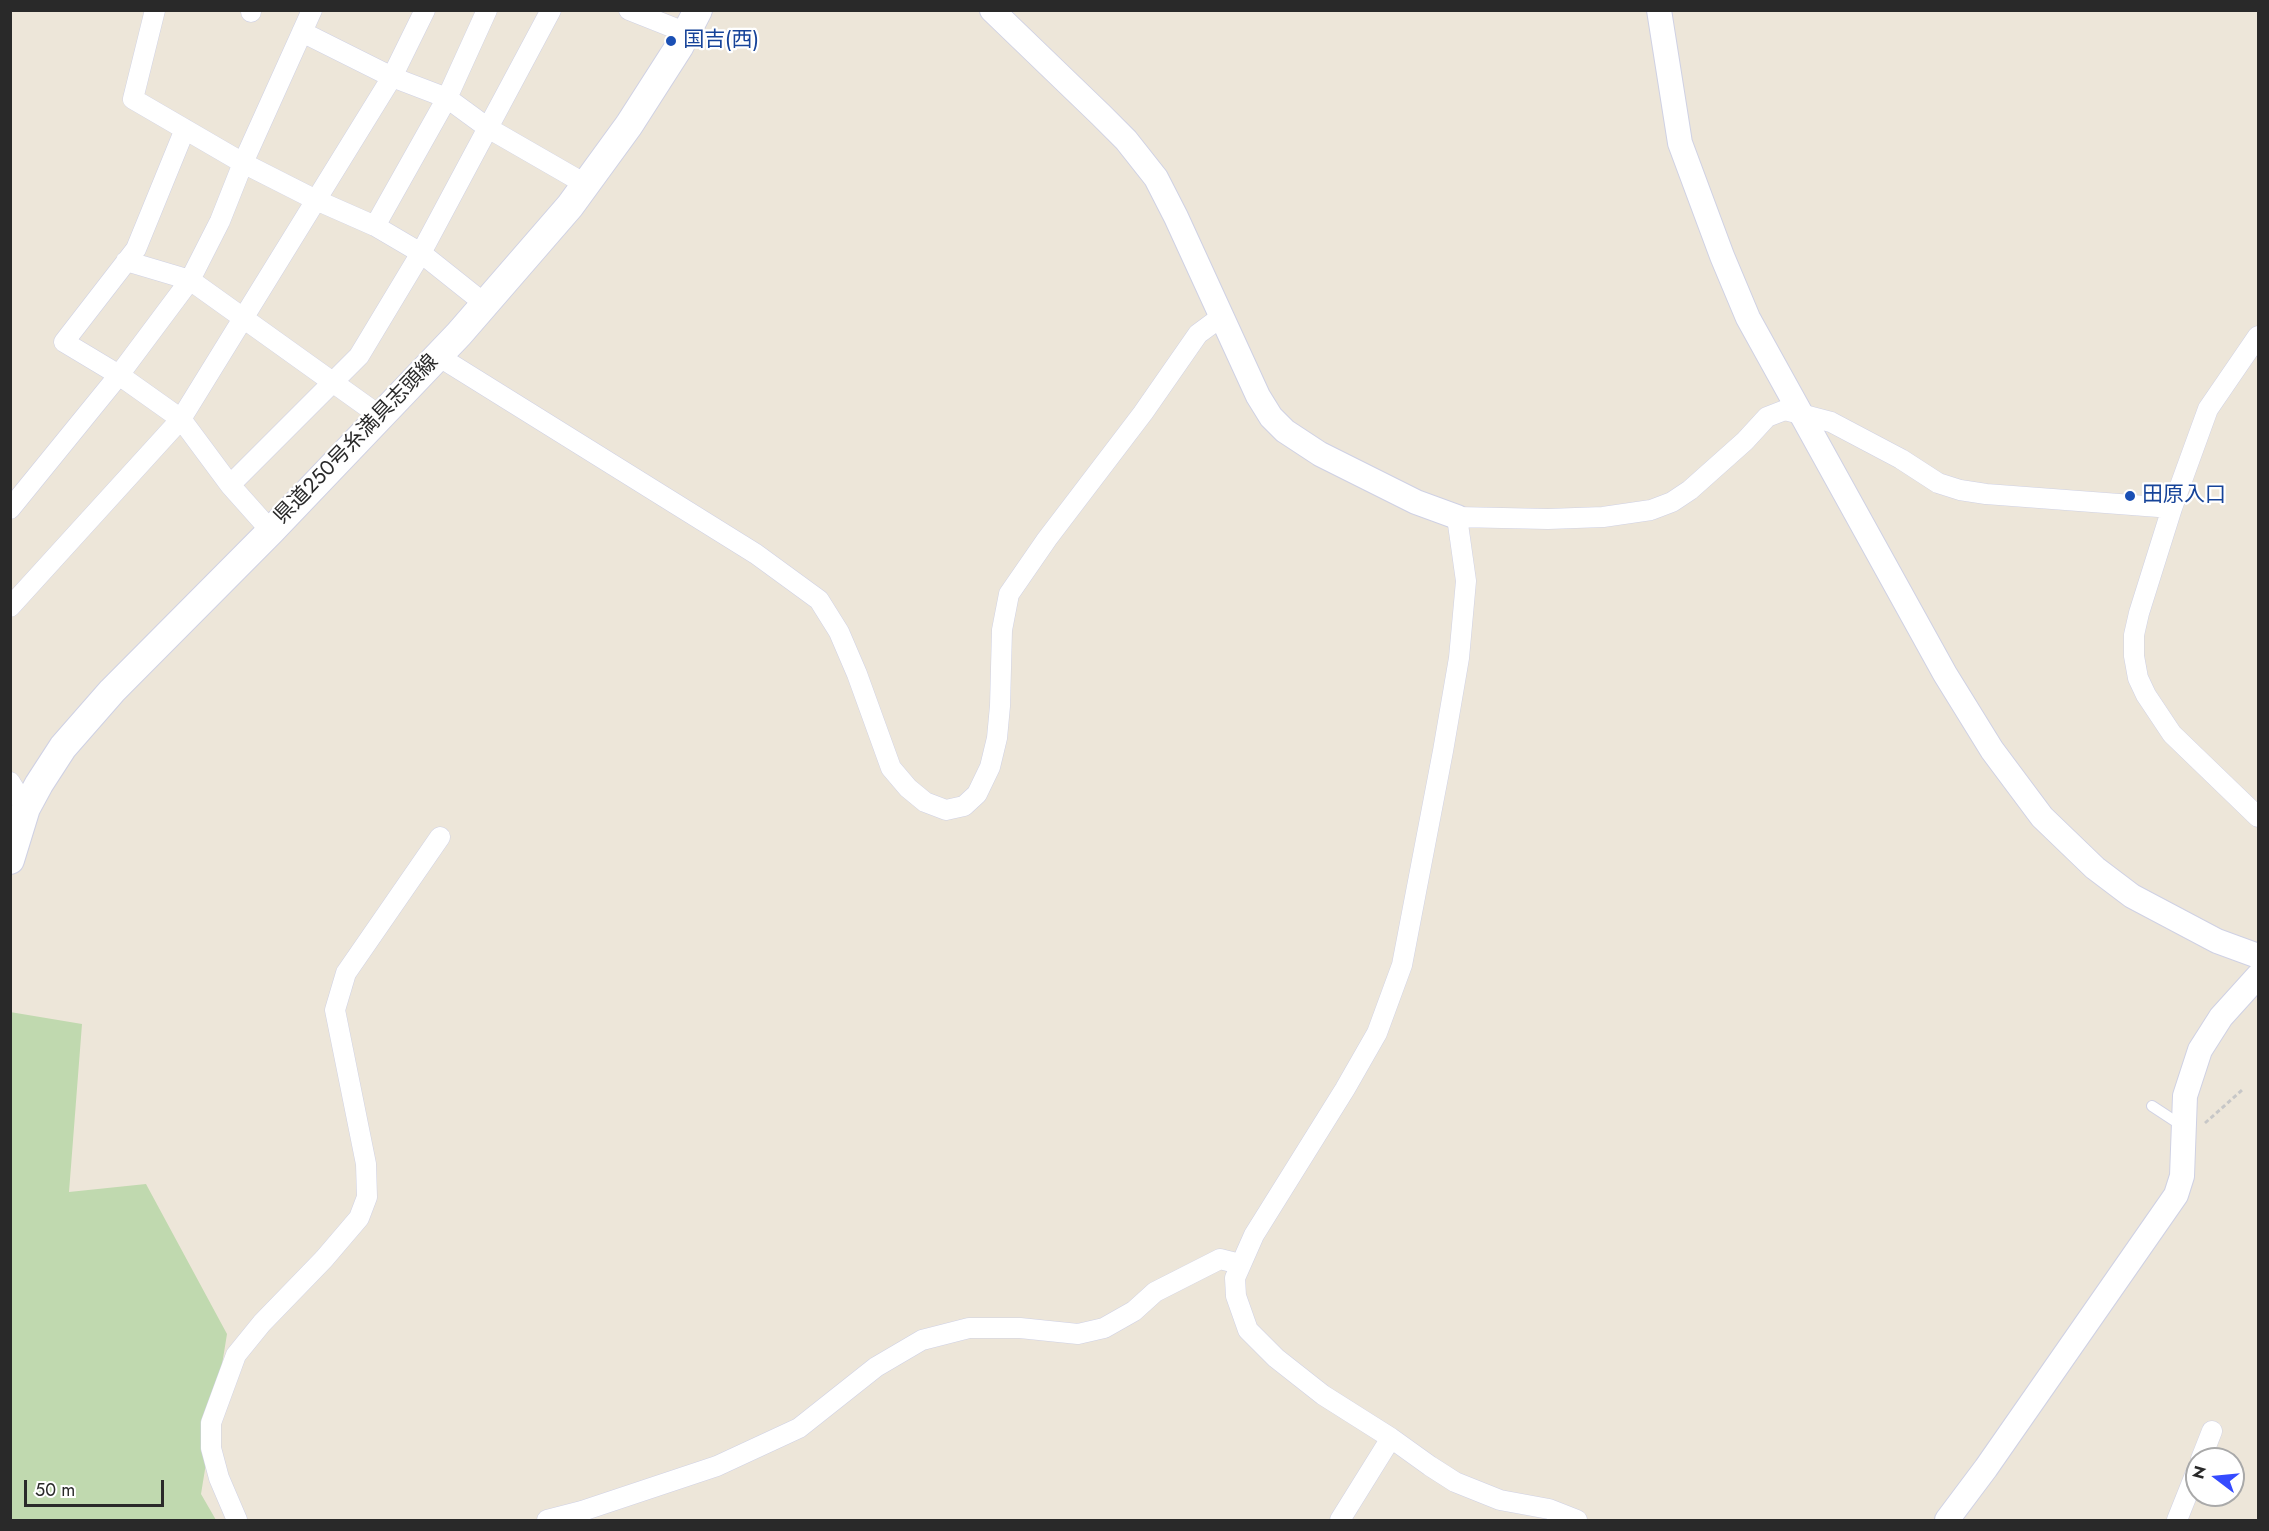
<!DOCTYPE html>
<meta charset="utf-8">
<style>
body{margin:0}
#map{position:relative;width:2269px;height:1531px;overflow:hidden;background:#ede6d9;font-family:Jost,sans-serif}
canvas{display:block}
.frame{position:absolute;inset:0;border:12px solid #292929;pointer-events:none}
.north{position:absolute;left:2185px;top:1447px;width:60px;height:60px;box-sizing:border-box;background:#fff;border:2px solid #a9a9a9;border-radius:50%;rotate:286deg;font-size:16px;font-weight:700;line-height:24px;text-align:center;color:#292929}
.north::after{content:'';display:block;margin:auto;width:21px;height:27px;background:#354bff;clip-path:polygon(50% 0,100% 100%,50% 72%,0 100%)}
.scale{position:absolute;left:24px;top:1480px;width:140px;height:27px;box-sizing:border-box;border:3px solid #292929;border-top:0;padding-left:8px;font-size:18px;line-height:21px;white-space:nowrap;color:#292929;-webkit-text-stroke:4px #fff;paint-order:stroke}
</style>
<div id="map">
<canvas width="2269" height="1531"></canvas>
<div class="frame"></div>
<div class="north">N</div>
<div class="scale">50 m</div>
</div>
<script>
const ctx = document.querySelector('canvas').getContext('2d');
ctx.lineJoin = 'round';
function fillPath(path, color) {
  ctx.fillStyle = color;
  ctx.fill(path, 'evenodd');
}
function poly(rows) {
  const path = new Path2D();
  for (const r of rows) {
    path.moveTo(r[0], r[1]);
    for (let i = 2; i < r.length; i += 2) path.lineTo(r[i], r[i + 1]);
  }
  return path;
}
function stroke(path, color, width, dash) {
  ctx.strokeStyle = color;
  ctx.lineWidth = width;
  ctx.lineCap = dash ? 'butt' : 'round';
  ctx.setLineDash(dash || []);
  ctx.stroke(path);
}
function drawText(font, color, halo, rows, align = 'center') {
  ctx.font = font + ' Jost,"Noto Sans JP",sans-serif';
  ctx.lineWidth = 4.5;
  ctx.setLineDash([]);
  ctx.textBaseline = 'middle';
  ctx.strokeStyle = halo;
  ctx.fillStyle = color;
  for (const [text, x, y, turn = 0] of rows) {
    ctx.save();
    ctx.translate(x, y);
    ctx.rotate((+turn || 0) * Math.PI / 180);
    ctx.textAlign = isNaN(turn) ? turn : align;
    if (halo) ctx.strokeText(text, 0, 0);
    ctx.fillText(text, 0, 0);
    ctx.restore();
  }
}
const cemetery = poly([
 [10,1012,82,1024,69,1192,146,1184,227,1334,201,1494,216,1520,11,1520]
]);
const path = poly([
 [2205,1123,2242,1090]
]);
const service = poly([
 [2152,1106,2184,1127]
]);
const minor = poly([
 [155,10,133,99,243,163,316,200,375,226,421,253,485,304],
 [629,10,687,33],
 [251,12,251,10],
 [302,32,392,77,447,98,488,128,587,185],
 [185,129,136,249,64,342,119,375,181,419,230,485,271,531],
 [375,226,447,98,487,10],
 [126,261,190,280,380,416],
 [2258,336,2208,409,2172,508,2139,613,2134,635,2134,656,2138,678,2146,695,2172,734,2258,817],
 [438,356,756,554,819,600,839,632,857,674,891,768,908,788,925,802,946,810,964,806,977,794,990,767,997,738,1000,706,1002,630,1009,594,1047,539,1143,413,1198,334,1221,317],
 [230,485,359,356,421,253,551,10],
 [10,509,119,375,190,280,220,221,243,163,312,10],
 [10,607,181,419,392,77,425,10],
 [10,782,26,808],
 [2201,1459,2212,1431],
 [237,1520,219,1478,211,1448,211,1423,236,1355,262,1323,324,1259,359,1218,367,1197,366,1164,335,1010,346,973,440,837],
 [547,1520,582,1511,717,1466,799,1428,876,1367,922,1340,969,1328,1020,1328,1078,1334,1104,1328,1134,1311,1155,1292,1220,1259,1240,1264],
 [1340,1520,1391,1438],
 [1577,1520,1549,1509,1500,1500,1455,1482,1430,1466,1391,1438,1323,1395,1276,1358,1248,1330,1236,1296,1235,1278,1254,1235,1345,1089,1377,1033,1402,965,1443,751,1459,658,1466,581,1457,517,1548,519,1603,517,1651,510,1672,502,1690,490,1745,441,1767,417,1785,410,1831,422,1901,459,1938,483,1960,490,1986,494,2172,508],
 [2177,1520,2197,1470]
]);
const tertiary = poly([
 [992,10,1101,115,1126,140,1156,178,1176,217,1258,396,1271,417,1285,431,1320,454,1416,502,1457,517],
 [1659,10,1680,143,1722,256,1748,318,1945,674,1992,750,2042,817,2095,868,2132,896,2217,941,2258,956],
 [1947,1520,1986,1468,2176,1195,2182,1176,2185,1096,2200,1050,2221,1017,2258,976]
]);
const secondary = poly([
 [10,860,26,808,39,784,63,747,112,691,271,531,459,334,570,206,629,125,679,47,698,10]
]);
const markers = [
 [671,41,6,"#1a4fb4"],
 [2130,496,6,"#1a4fb4"]
];
const transitNames = [
 ["国吉(西)",683,41],
 ["田原入口",2142,496]
];
const streetNames = [
 ["県道250号糸満具志頭線",357,440,-46]
];
fillPath(cemetery, '#c0d9af');
stroke(service, '#cfd1e4', 12);
stroke(minor, '#cfd1e4', 21);
stroke(tertiary, '#cfd1e4', 26);
stroke(secondary, '#cfd1e4', 30);
stroke(path, '#c7c7c7', 3, [4.5, 3]);
stroke(service, '#fff', 10);
stroke(minor, '#fff', 20);
stroke(tertiary, '#fff', 24);
stroke(secondary, '#fff', 28);
for (const [x, y, r, color] of markers) {
  const dot = new Path2D();
  dot.arc(x, y, r, 0, 2 * Math.PI);
  ctx.fillStyle = color;
  ctx.fill(dot);
  stroke(dot, '#fff', 2);
}
drawText('21px', '#164399', '#fff', transitNames, 'left');
drawText('21px', '#292929', '#fff', streetNames);
</script>
